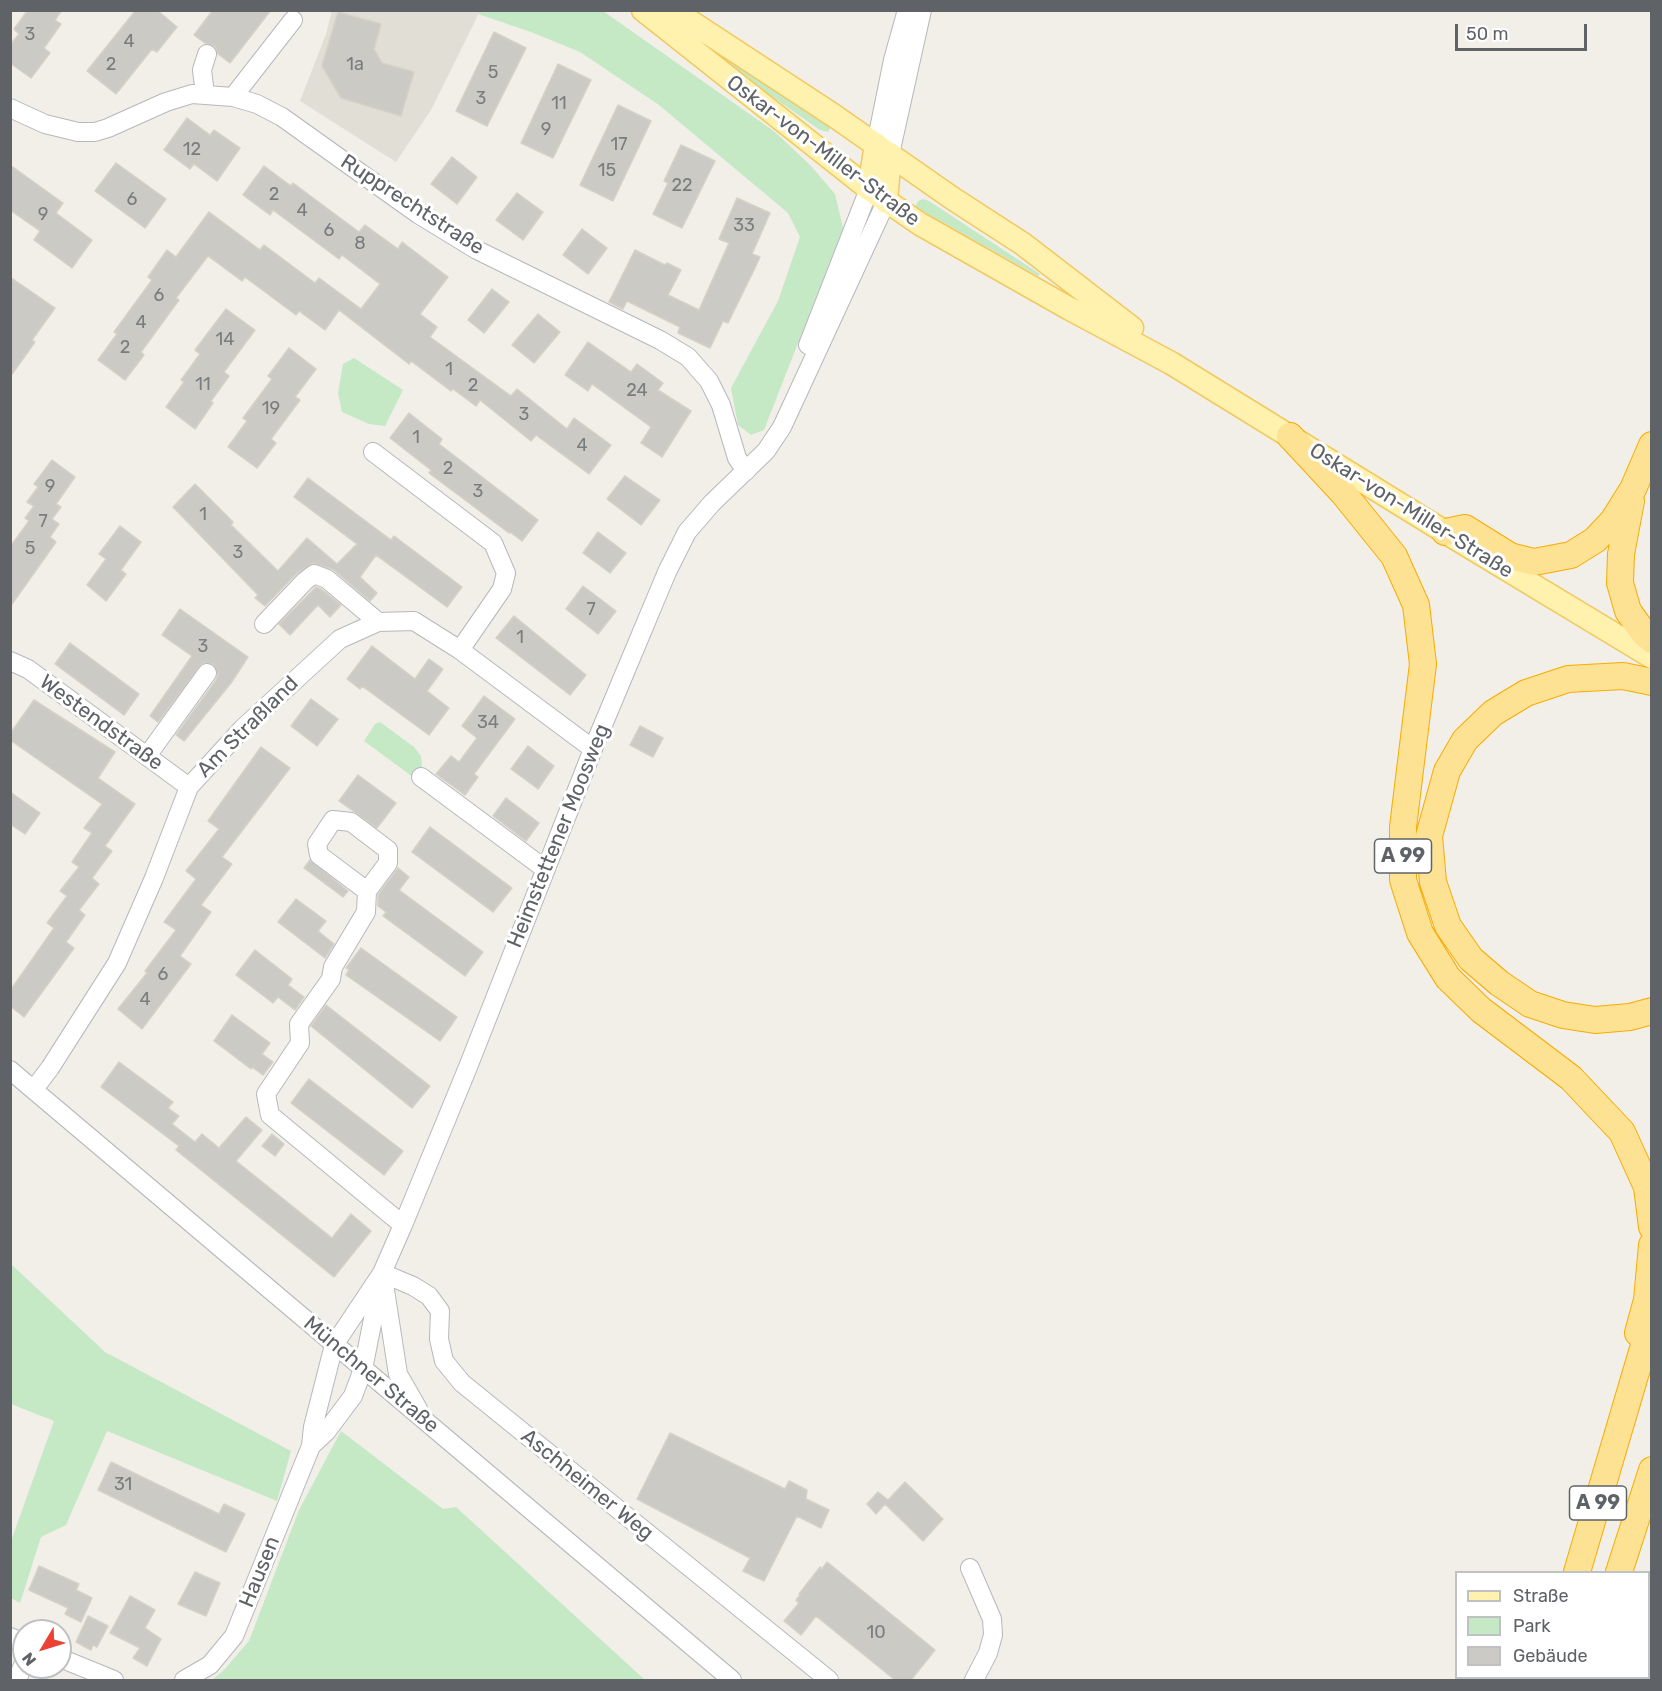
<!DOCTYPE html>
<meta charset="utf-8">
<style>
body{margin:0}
#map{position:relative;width:1662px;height:1691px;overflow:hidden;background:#f1efe8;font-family:Rubik,sans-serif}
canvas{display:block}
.frame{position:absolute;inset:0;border:12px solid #5f6368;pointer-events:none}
.legend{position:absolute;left:1455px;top:1571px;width:195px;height:108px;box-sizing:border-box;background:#fff;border:2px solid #bfc1c3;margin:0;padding:8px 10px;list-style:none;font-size:18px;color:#5f6368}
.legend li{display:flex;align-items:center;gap:12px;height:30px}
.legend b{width:30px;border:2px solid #bfc1c3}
.north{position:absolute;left:12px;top:1619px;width:60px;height:60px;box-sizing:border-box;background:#fff;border:2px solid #bfc1c3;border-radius:50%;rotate:232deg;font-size:16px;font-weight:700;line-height:24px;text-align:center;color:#5f6368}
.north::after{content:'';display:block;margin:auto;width:21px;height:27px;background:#ea4335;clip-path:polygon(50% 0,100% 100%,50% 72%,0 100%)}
.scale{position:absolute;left:1455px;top:24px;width:132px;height:27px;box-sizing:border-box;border:3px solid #5f6368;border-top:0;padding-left:8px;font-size:18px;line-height:21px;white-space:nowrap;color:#5f6368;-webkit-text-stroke:4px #fff;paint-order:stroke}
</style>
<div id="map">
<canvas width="1662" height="1691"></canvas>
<div class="frame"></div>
<ul class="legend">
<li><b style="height:8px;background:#fff2af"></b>Straße</li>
<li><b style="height:16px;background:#c5e8c5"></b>Park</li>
<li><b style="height:16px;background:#cccac5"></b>Gebäude</li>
</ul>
<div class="north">N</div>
<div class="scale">50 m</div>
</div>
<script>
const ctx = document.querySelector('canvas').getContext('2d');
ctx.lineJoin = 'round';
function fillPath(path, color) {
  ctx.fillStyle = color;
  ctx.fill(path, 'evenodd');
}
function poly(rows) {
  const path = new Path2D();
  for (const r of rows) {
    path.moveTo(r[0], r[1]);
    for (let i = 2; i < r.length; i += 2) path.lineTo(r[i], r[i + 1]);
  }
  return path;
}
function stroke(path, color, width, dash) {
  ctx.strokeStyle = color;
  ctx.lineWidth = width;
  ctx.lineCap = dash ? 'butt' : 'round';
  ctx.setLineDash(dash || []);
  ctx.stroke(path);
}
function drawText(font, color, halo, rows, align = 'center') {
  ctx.font = font + ' Rubik,sans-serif';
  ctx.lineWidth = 6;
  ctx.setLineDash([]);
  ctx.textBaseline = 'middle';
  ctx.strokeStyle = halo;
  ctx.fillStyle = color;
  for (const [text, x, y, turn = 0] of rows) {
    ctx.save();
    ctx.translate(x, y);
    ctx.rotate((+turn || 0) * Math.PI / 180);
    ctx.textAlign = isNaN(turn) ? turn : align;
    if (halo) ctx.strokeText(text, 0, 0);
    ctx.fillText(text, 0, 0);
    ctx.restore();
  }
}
const education = poly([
 [332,11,480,11,431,110,396,162,300,101,326,34]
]);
const green = poly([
 [480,11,603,11,775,132,811,166,835,194,843,228,764,430,751,435,738,425,731,388,778,301,800,237,788,213,659,105,580,52,531,32,478,14],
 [689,32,831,127,828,132,820,130,690,39],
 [923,199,929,201,1040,274,1038,276,915,207,918,201],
 [354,358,403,390,385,426,369,424,342,412,338,393,343,364],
 [380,722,414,747,421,756,422,766,417,780,364,741,375,724],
 [11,1264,105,1352,291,1451,277,1501,107,1431,66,1525,41,1537,20,1603,11,1598,11,1541,54,1421,11,1404],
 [341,1431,443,1509,456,1507,645,1680,212,1680,224,1670,249,1641,299,1510]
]);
const building = poly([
 [28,10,62,10,55,20,61,24,44,48,50,53,31,78,10,63,10,45,19,34,14,29,28,10],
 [136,10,157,10,177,27,157,52,152,49,116,94,87,71,136,10],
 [213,10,271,10,230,63,218,54,215,46,205,43,194,35,213,10],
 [338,12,381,24,374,49,382,63,414,72,401,116,341,98,322,66,338,12],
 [494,32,526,48,487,126,456,111,494,32],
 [558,64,591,80,553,158,521,143,558,64],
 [618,105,651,121,613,201,580,185,618,105],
 [187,118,210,135,214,130,240,148,217,181,194,164,190,169,164,150,187,118],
 [681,145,715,161,682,228,653,214,668,183,664,181,681,145],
 [452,157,477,177,457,204,431,184,452,157],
 [116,163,166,199,145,228,95,191,116,163],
 [10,165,63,203,56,213,92,240,72,268,34,240,40,231,10,210,10,165],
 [264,166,291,186,293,183,359,232,365,225,398,249,402,242,448,277,420,314,437,327,430,337,511,396,517,389,567,429,574,418,611,445,589,474,536,435,531,441,480,400,476,406,453,389,451,391,411,361,409,364,339,310,325,330,299,311,296,315,245,277,242,281,208,256,176,298,179,300,141,352,144,355,125,380,98,360,117,334,114,332,152,280,148,277,167,250,176,257,209,212,260,250,264,245,315,283,319,278,361,309,380,284,342,255,339,259,273,210,270,215,243,195,264,166],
 [517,193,543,212,523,240,496,220,517,193],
 [737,198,770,213,752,254,760,257,753,272,728,323,723,321,710,348,678,333,680,327,627,301,623,309,609,302,635,250,665,265,667,263,681,270,668,295,699,310,729,243,719,239,737,198],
 [582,229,607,248,588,274,563,255,582,229],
 [10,277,55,308,32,340,35,342,10,377,10,277],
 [492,289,509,302,484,333,468,320,492,289],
 [226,309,255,330,224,372,229,376,211,401,213,403,195,429,166,407,184,382,181,380,200,354,195,350,226,309],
 [538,314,560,332,534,363,512,345,538,314],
 [588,342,631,372,637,364,663,383,658,390,691,411,662,457,641,443,651,427,592,384,588,391,565,375,588,342],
 [289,348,316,369,295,397,300,400,271,439,276,443,257,468,228,447,247,421,243,418,272,379,268,376,289,348],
 [409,413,442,439,439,444,538,520,522,541,510,532,509,533,429,473,431,470,390,438,409,413],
 [52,460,75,477,56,504,61,507,52,519,59,524,50,537,56,542,10,607,10,547,29,521,25,518,34,506,27,502,38,487,34,484,52,460],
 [625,476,660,500,641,525,607,499,625,476],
 [308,478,391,540,394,536,462,587,447,607,376,555,360,577,377,593,370,601,334,570,313,563,297,573,265,606,255,598,258,595,173,507,195,484,233,522,231,525,278,571,307,538,337,564,357,544,294,497,308,478],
 [120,526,141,542,121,570,126,574,106,601,87,585,106,559,99,554,120,526],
 [598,532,626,553,610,573,583,553,598,532],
 [583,586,616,611,598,634,566,609,583,586],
 [316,587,321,589,341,605,330,617,318,605,290,635,279,624,316,587],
 [180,609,248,657,231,683,184,741,176,735,216,680,218,674,213,664,202,663,158,722,150,716,192,656,162,635,180,609],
 [514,616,586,675,570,695,496,638,514,616],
 [70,643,139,694,124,715,55,664,70,643],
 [372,646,415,679,429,659,443,669,427,691,449,708,429,735,362,686,360,689,347,679,372,646],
 [484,696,515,719,474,774,478,777,465,795,436,774,451,756,459,762,477,738,462,726,484,696],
 [311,699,338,719,317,746,291,726,311,699],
 [34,700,115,752,98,778,135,804,105,846,112,851,92,878,99,884,79,910,85,915,66,942,74,948,24,1017,10,1006,10,991,54,928,47,923,67,896,60,891,79,867,72,862,92,833,84,828,102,804,10,740,10,734,34,700],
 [640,726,663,738,653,757,630,745,640,726],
 [528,746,554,766,538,789,511,769,528,746],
 [261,747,290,768,222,857,232,864,201,905,211,912,180,956,191,964,142,1029,118,1009,147,973,145,971,176,930,164,922,196,879,186,871,219,829,208,821,261,747],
 [358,775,396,803,377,828,339,801,358,775],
 [10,792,40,813,25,834,10,824,10,792],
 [506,798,539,823,526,841,493,816,506,798],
 [430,827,512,888,493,912,412,852,430,827],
 [310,860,348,891,343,897,304,868,310,860],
 [398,868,409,877,399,890,483,952,465,976,383,916,386,912,378,906,378,895,398,868],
 [296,899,326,921,318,931,334,944,325,958,278,922,296,899],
 [361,948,457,1017,440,1041,346,975,349,970,346,968,361,948],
 [255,950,292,979,288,985,304,997,295,1010,278,997,273,1003,236,975,255,950],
 [326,1005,430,1086,412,1108,311,1026,326,1005],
 [232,1015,270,1043,262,1054,273,1062,263,1075,252,1067,251,1069,214,1041,232,1015],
 [119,1062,173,1102,168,1108,179,1116,172,1124,195,1142,202,1134,219,1148,246,1117,262,1130,236,1161,332,1238,351,1214,371,1231,334,1277,176,1150,179,1146,101,1087,119,1062],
 [309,1079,403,1151,384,1175,291,1103,309,1079],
 [272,1134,284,1144,275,1156,262,1146,272,1134],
 [670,1433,785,1489,789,1481,807,1490,806,1499,829,1510,821,1528,797,1516,764,1581,743,1571,750,1558,637,1499,670,1433],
 [111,1462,219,1514,224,1504,245,1514,226,1552,98,1490,111,1462],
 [905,1482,943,1519,923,1541,885,1504,876,1514,867,1504,878,1492,888,1500,905,1482],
 [827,1562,935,1650,911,1680,895,1680,816,1616,801,1635,784,1621,799,1603,796,1600,800,1595,799,1594,820,1567,822,1569,827,1562],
 [39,1566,79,1584,76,1590,92,1598,81,1622,65,1614,68,1608,29,1590,39,1566],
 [195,1572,220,1583,206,1616,178,1604,195,1572],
 [130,1596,155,1610,145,1628,161,1639,147,1666,133,1658,140,1648,110,1633,130,1596],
 [88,1616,108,1626,97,1647,93,1645,91,1650,76,1642,88,1616]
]);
const minor = poly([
 [205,94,202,70,207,54],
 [233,97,293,20],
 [10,108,45,124,78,132,95,132,108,128,166,102,192,94,233,97,257,104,282,117,418,214,477,250,660,340,688,357,709,381,721,405,737,458,746,471],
 [876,144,893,60,907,10],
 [890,154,922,10],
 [808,345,869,189],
 [373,452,493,543,506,573,502,589,460,650],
 [264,624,305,581,314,574,327,579,378,622],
 [10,661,28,669,189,787],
 [147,756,207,673],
 [421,777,545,869],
 [367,891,319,855,317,844,333,820,351,822,388,850,388,863,367,891,366,912,333,967,331,979,299,1024,300,1043,266,1094,270,1115,403,1225],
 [10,1070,732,1680],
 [34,1089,50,1068,117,963,154,878,189,787,243,728,340,639,378,622,414,621,460,650,593,749],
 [382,1273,413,1286,429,1296,440,1311,439,1339,444,1361,462,1383,829,1680],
 [384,1284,398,1374,418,1409],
 [311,1446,326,1432,353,1396,363,1369,380,1284],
 [970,1568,992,1619,993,1635,988,1653,974,1680],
 [10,1637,24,1643],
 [60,1658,114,1680],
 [17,1680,24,1663],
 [184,1680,210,1665,234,1636,311,1446,313,1427,334,1345,382,1273,403,1225,468,1067,595,744,667,572,687,532,712,503,766,451,782,427,886,202]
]);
const major = poly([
 [643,10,869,189,920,224,1070,309,1171,363,1445,532,1652,657],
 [669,10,682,16,833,115,952,198,1023,244,1132,328],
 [869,189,876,144],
 [886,202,890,154]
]);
const highway = poly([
 [1290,436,1344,494,1394,556,1416,605,1423,664,1403,827,1403,880,1420,933,1448,978,1481,1010,1571,1078,1622,1132,1647,1187,1652,1227],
 [1631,501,1621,554,1620,583,1628,611,1643,632,1652,640],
 [1445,532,1465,528,1510,556,1534,562,1571,555,1595,540,1613,521,1633,489,1652,445],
 [1652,682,1623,676,1568,679,1526,693,1493,713,1465,740,1447,771,1429,836,1433,882,1448,926,1471,959,1499,983,1530,1004,1563,1015,1595,1020,1630,1017,1652,1011],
 [1638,1333,1647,1300,1652,1245],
 [1577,1572,1652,1318],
 [1619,1572,1652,1470],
 [1544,1680,1545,1678],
 [1584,1680,1585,1678]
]);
const numberNames = [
 ["3",30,35],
 ["4",129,42],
 ["2",111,65],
 ["1a",355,65],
 ["5",493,73],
 ["3",481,99],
 ["11",559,104],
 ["9",546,130],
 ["17",619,145],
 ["12",192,150],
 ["15",607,171],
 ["22",682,186],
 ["2",274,195],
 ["6",132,200],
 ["4",302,211],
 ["9",43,215],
 ["33",744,226],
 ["6",329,231],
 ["8",360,244],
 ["6",159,296],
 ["4",141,323],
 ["14",225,340],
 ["2",125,348],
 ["1",449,370],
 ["11",203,385],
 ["2",473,386],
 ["24",637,391],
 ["19",271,409],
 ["3",524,415],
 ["1",416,438],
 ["4",582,446],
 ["2",448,469],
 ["9",50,487],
 ["3",478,492],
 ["1",203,515],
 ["7",43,522],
 ["5",30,549],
 ["3",238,553],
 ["7",591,610],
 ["1",520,638],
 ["3",203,647],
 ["34",488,723],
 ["6",163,975],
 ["4",145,1000],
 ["31",123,1485],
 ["10",876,1633]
];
const shields = [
 [1403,856,57],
 [1598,1503,57]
];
const shieldNames = [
 ["A 99",1403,856],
 ["A 99",1598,1503]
];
const streetNames = [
 ["Oskar-von-Miller-Straße",823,151,37],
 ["Rupprechtstraße",412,205,33],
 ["Oskar-von-Miller-Straße",1411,511,32],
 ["Westendstraße",101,723,36],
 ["Am Straßland",248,727,-45],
 ["Heimstettener Moosweg",559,836,-68],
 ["Münchner Straße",371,1375,40],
 ["Aschheimer Weg",587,1485,39],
 ["Hausen",260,1572,-68]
];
fillPath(education, '#e1ded6');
fillPath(green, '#c5e8c5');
fillPath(building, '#cccac5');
stroke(building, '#d6d1c6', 1.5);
stroke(minor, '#b5b8bc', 20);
stroke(major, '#f2c960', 25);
stroke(highway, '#f9ab00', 28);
stroke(minor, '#fff', 18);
stroke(major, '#fff2af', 22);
stroke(highway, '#fde293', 26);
drawText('18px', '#7a7d7f', null, numberNames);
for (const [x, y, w] of shields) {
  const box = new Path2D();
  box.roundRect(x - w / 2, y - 17, w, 34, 4.5);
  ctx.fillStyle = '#fff';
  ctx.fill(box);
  stroke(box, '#5f6368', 1.5);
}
drawText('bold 20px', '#5f6368', null, shieldNames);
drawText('21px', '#5f6368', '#fff', streetNames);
</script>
